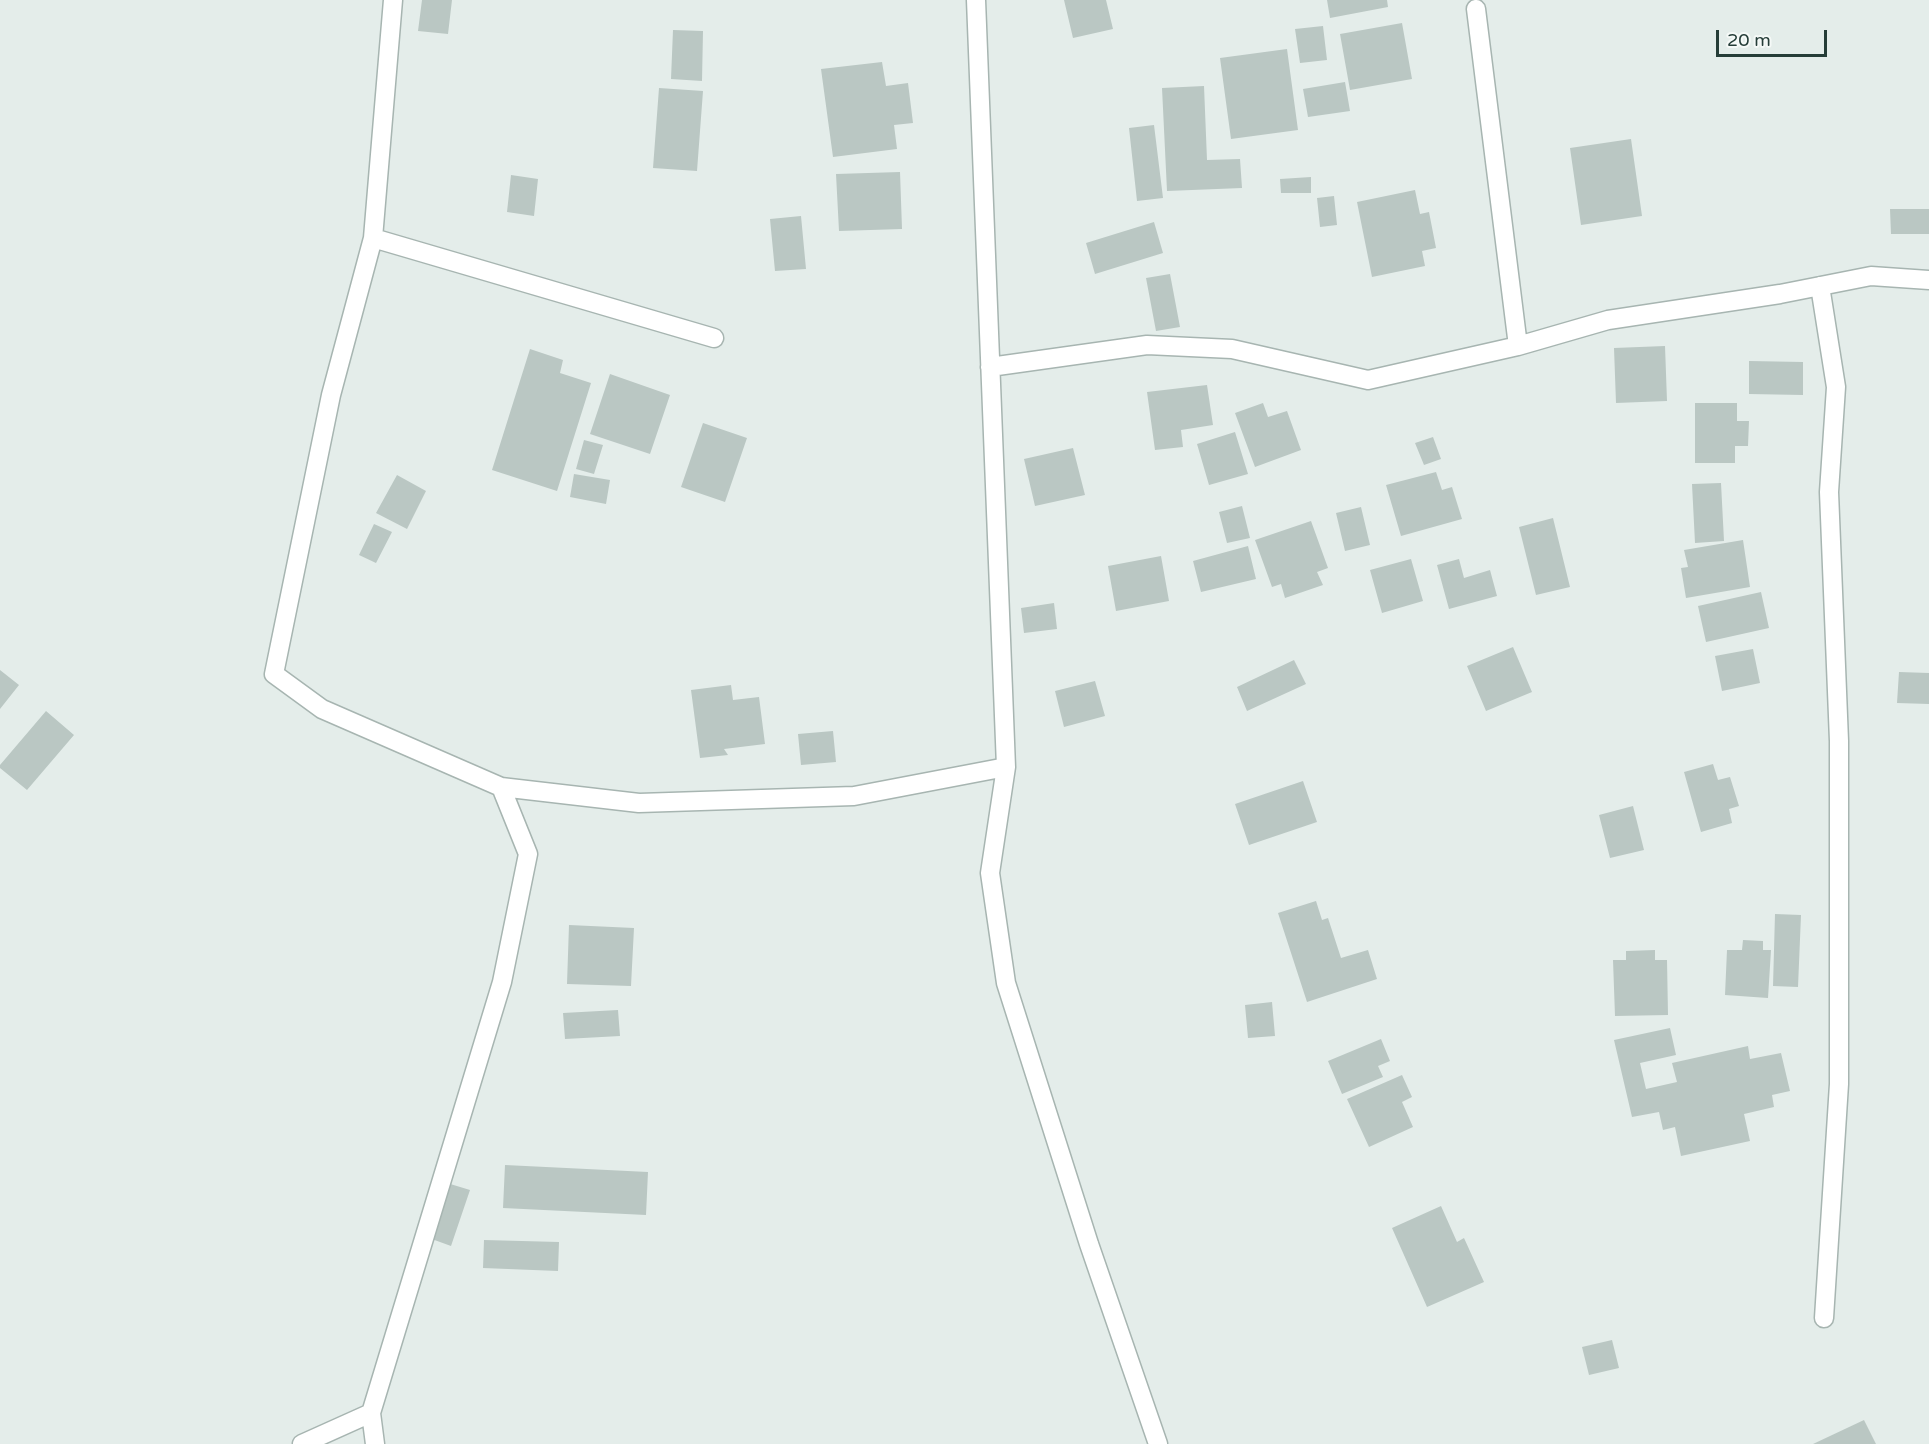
<!DOCTYPE html>
<style>
body{margin:0}
#map{position:relative;width:1929px;height:1444px;overflow:hidden;background:#e4edea;font-family:"Varela Round",sans-serif}
canvas{display:block}
.scale{position:absolute;left:1716px;top:30px;width:111px;height:27px;box-sizing:border-box;border:3px solid #253d38;border-top:0;padding-left:8px;font-size:18px;line-height:21px;white-space:nowrap;color:#253d38;-webkit-text-stroke:4px #f5f9f7;paint-order:stroke}
</style>
<div id="map">
<canvas width="1929" height="1444"></canvas>
<div class="scale">20 m</div>
</div>
<script>
const ctx = document.querySelector('canvas').getContext('2d');
ctx.lineJoin = 'round';
function fillPath(path, color) {
  ctx.fillStyle = color;
  ctx.fill(path, 'evenodd');
}
function poly(rows) {
  const path = new Path2D();
  for (const r of rows) {
    path.moveTo(r[0], r[1]);
    for (let i = 2; i < r.length; i += 2) path.lineTo(r[i], r[i + 1]);
  }
  return path;
}
function stroke(path, color, width, dash) {
  ctx.strokeStyle = color;
  ctx.lineWidth = width;
  ctx.lineCap = dash ? 'butt' : 'round';
  ctx.setLineDash(dash || []);
  ctx.stroke(path);
}
const building = poly([
 [422,0,452,0,448,34,418,31],
 [1064,0,1106,0,1113,29,1073,38],
 [1327,0,1387,0,1388,7,1330,18],
 [1402,23,1412,79,1350,90,1340,34],
 [1323,26,1327,60,1300,63,1295,29],
 [673,30,703,31,702,81,671,79],
 [1287,49,1298,130,1231,139,1220,58],
 [882,62,886,86,908,83,913,123,894,125,897,149,833,157,821,69],
 [1345,82,1350,111,1308,117,1303,89],
 [1204,86,1207,160,1240,159,1242,188,1167,191,1162,88],
 [659,88,703,91,697,171,653,168],
 [1154,125,1163,198,1137,201,1129,128],
 [1631,139,1642,216,1581,225,1570,148],
 [900,172,902,229,839,231,836,174],
 [511,175,538,179,534,216,507,212],
 [1311,177,1311,193,1281,193,1280,179],
 [1415,190,1420,214,1429,212,1436,248,1422,251,1425,266,1372,277,1357,202],
 [1334,196,1337,225,1320,227,1317,198],
 [1890,209,1929,209,1929,234,1891,234],
 [801,216,806,269,775,271,770,219],
 [1154,222,1163,253,1095,274,1086,243],
 [1170,274,1180,327,1156,331,1146,278],
 [1665,346,1667,401,1616,403,1614,348],
 [530,349,563,360,560,373,591,383,557,491,492,470],
 [1749,361,1803,362,1803,395,1749,394],
 [610,374,670,395,650,454,590,434],
 [1207,385,1213,425,1181,430,1183,447,1155,450,1147,392],
 [1263,403,1268,417,1287,411,1301,450,1255,467,1235,413],
 [1695,403,1737,403,1737,421,1749,421,1748,446,1735,446,1735,463,1695,463],
 [703,423,747,438,725,502,681,487],
 [1235,432,1248,474,1209,485,1197,444],
 [1433,437,1441,459,1424,465,1415,443],
 [584,440,603,445,594,474,576,469],
 [1073,448,1085,495,1035,506,1024,459],
 [1436,472,1442,490,1452,487,1462,519,1401,536,1386,485],
 [574,474,610,480,606,504,570,497],
 [397,475,426,491,407,529,376,513],
 [1721,483,1724,541,1695,543,1692,484],
 [1242,506,1250,538,1227,543,1219,512],
 [1361,507,1370,545,1345,551,1336,513],
 [1553,518,1570,587,1536,595,1519,527],
 [1311,521,1328,568,1317,572,1323,585,1285,598,1281,584,1272,587,1255,540],
 [374,524,392,532,376,563,359,555],
 [1743,540,1750,587,1686,598,1681,568,1688,567,1684,550],
 [1248,546,1256,579,1201,592,1193,561],
 [1161,556,1169,601,1116,611,1108,566],
 [1411,559,1423,601,1382,613,1370,570],
 [1459,559,1464,578,1490,570,1497,596,1449,609,1437,565],
 [1761,592,1769,628,1706,642,1698,606],
 [1054,603,1057,629,1024,633,1021,608],
 [1513,647,1532,692,1486,711,1467,666],
 [1753,649,1760,683,1722,691,1715,656],
 [1294,660,1306,684,1247,711,1237,687],
 [0,670,19,685,0,709],
 [1899,672,1929,673,1929,704,1897,703],
 [1095,681,1105,716,1064,727,1055,691],
 [731,685,733,700,759,697,765,744,724,749,728,755,700,758,691,690],
 [46,711,74,735,27,790,0,768,0,765],
 [833,731,836,762,801,765,798,734],
 [1713,764,1718,780,1730,777,1739,806,1729,809,1732,823,1701,832,1684,772],
 [1303,781,1317,822,1249,845,1235,804],
 [1633,806,1644,850,1610,858,1599,815],
 [1316,901,1322,920,1328,918,1341,958,1368,950,1377,979,1307,1002,1278,913],
 [1775,914,1801,915,1798,987,1773,986],
 [569,925,634,928,631,986,567,984],
 [1743,940,1763,941,1763,950,1771,950,1768,998,1725,995,1727,950,1742,950],
 [1655,950,1655,960,1667,960,1668,1015,1615,1016,1613,960,1626,960,1626,951],
 [1272,1002,1275,1036,1248,1038,1245,1005],
 [618,1010,620,1036,565,1039,563,1013],
 [1670,1028,1676,1055,1640,1063,1646,1089,1677,1082,1672,1063,1748,1046,1750,1059,1781,1053,1790,1091,1772,1095,1774,1107,1744,1114,1750,1141,1681,1156,1675,1127,1663,1130,1659,1112,1632,1117,1614,1040],
 [1381,1039,1390,1061,1378,1066,1383,1077,1342,1094,1328,1061],
 [1402,1075,1412,1097,1402,1102,1413,1127,1369,1147,1347,1099],
 [505,1165,648,1172,646,1215,503,1208],
 [447,1183,470,1190,451,1246,429,1238],
 [1441,1206,1457,1242,1464,1238,1484,1282,1427,1307,1392,1228],
 [484,1240,559,1242,558,1271,483,1268],
 [1612,1340,1619,1368,1589,1375,1582,1347],
 [1864,1420,1876,1444,1813,1444]
]);
const street = poly([
 [393,0,373,238,331,395,274,674,322,709,501,787,639,803,854,796,1006,767],
 [976,0,1006,767,990,873,1006,983,1089,1244,1158,1444],
 [373,238,714,338],
 [1820,286,1836,387,1829,492,1839,741,1839,1084,1824,1318],
 [1518,346,1608,320,1780,294,1871,276,1929,280],
 [990,367,1147,345,1232,349,1368,380,1518,346,1476,9],
 [371,1413,375,1444],
 [302,1444,371,1413,502,982,528,854,501,787]
]);
fillPath(building, '#bac7c3');
stroke(street, '#a7b5b1', 21);
stroke(street, '#fff', 18);
</script>
